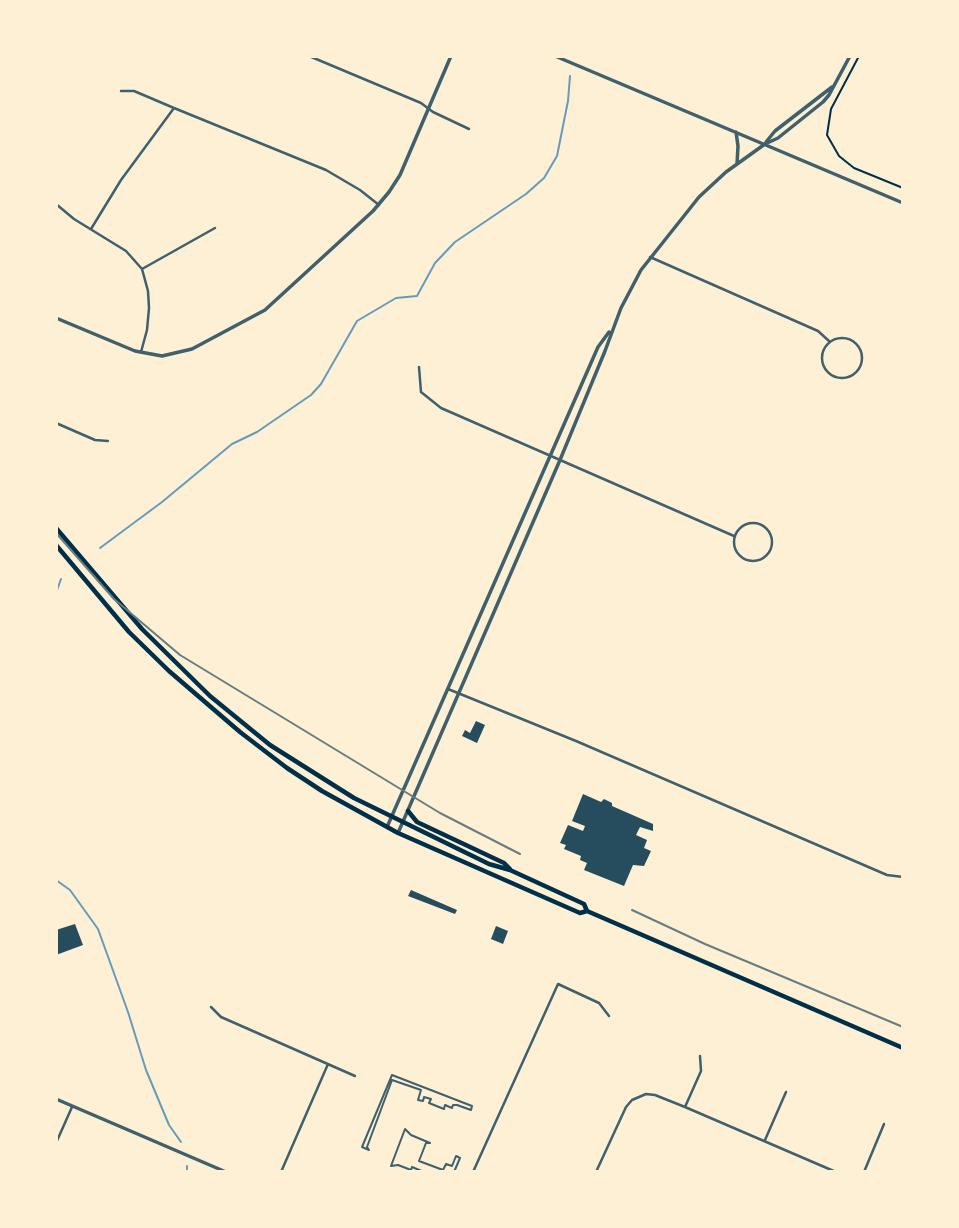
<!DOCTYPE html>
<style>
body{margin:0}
#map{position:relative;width:959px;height:1228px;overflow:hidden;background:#fdf0d5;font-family:"IBM Plex Sans",sans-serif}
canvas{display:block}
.frame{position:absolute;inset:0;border:58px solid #fdf0d5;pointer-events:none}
</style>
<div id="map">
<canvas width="959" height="1228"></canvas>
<div class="frame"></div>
</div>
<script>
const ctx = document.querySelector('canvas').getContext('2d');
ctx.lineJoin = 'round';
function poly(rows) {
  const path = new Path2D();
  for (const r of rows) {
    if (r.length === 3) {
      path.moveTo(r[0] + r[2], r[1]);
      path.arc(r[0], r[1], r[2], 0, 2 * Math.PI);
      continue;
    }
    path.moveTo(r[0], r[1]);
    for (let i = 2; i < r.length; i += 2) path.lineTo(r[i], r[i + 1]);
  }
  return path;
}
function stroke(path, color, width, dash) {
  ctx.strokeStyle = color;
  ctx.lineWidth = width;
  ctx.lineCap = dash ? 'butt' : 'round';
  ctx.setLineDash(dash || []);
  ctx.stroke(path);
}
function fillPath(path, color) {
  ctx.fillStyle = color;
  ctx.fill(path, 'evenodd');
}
const stream = poly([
 [100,548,162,502,232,444,257,432,311,395,321,384,357,321,396,298,417,296,435,263,455,242,526,194,544,178,557,156,568,101,570,76],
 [56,593,61,579],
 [56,880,70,890,98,929,128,1012,146,1070,169,1125,181,1142],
 [187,1166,187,1172]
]);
const building = poly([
 [476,721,485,725,477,743,462,736,465,730,470,733],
 [583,794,601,802,604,799,612,803,612,806,653,824,653,831,640,827,636,835,647,840,644,848,651,851,644,866,633,865,624,886,584,870,587,863,580,860,581,856,564,849,566,845,560,843,568,825,583,831,585,826,572,821],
 [411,890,457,910,455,914,408,896],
 [75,924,83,945,56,955,56,930],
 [496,926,508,931,503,944,491,939]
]);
const path = poly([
 [859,56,831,109,827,135,839,156,854,168,903,188]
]);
const pedestrian = poly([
 [392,1075,472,1106,471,1110,457,1105,453,1105,452,1108,445,1105,444,1109,429,1103,431,1099,424,1097,423,1101,418,1100,421,1090,392,1080,367,1147,369,1150,362,1147,392,1075],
 [424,1172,412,1167,411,1170,398,1165,391,1166,405,1129,411,1135,430,1143,426,1143,419,1161,443,1170,446,1164,452,1166,456,1156,460,1158,454,1172]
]);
const minor = poly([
 [309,56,421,103,433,112,469,129],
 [121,91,134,91,174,108],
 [56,204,74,219,126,251,142,269,148,291,149,308,147,330,141,352],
 [91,229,121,180,174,108,326,170,360,190,379,205],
 [650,257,818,331,829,341],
 [142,269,215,228],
 [842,358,20],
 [419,367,421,392,441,408,734,536],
 [56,423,95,440,108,441],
 [753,542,19],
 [448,689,576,741,887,875,903,877],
 [211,1007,221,1017,355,1076],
 [685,1107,701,1071,700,1056],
 [765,1140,786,1092],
 [56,1143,72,1107],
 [281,1172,328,1064],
 [473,1172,558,984,599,1003,609,1016],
 [596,1172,626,1107,632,1100,646,1094,655,1095,685,1107,836,1172],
 [864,1172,884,1124]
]);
const tertiary = poly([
 [555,56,903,203],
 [736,132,738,146,737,164],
 [766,142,775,131,832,87],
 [56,318,135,351,162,356,192,349,265,310,373,211,389,192,400,175,451,56],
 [387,827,598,347,609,332],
 [398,833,560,460,605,351,621,308,641,270,699,197,726,172,765,144,778,138,823,102,829,95,850,56],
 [56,1099,226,1172]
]);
const primary = poly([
 [56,528,142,629,210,696,270,745,354,798,489,864,510,870,584,904,587,911],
 [56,545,129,632,169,671,240,732,287,768,322,791,398,833,580,913,587,911,903,1048],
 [408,811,417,822,504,863,510,869]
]);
const rail = poly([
 [56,533,114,599,180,655,440,813,520,854],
 [632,910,705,944,903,1027]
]);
stroke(stream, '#669bbc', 2);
fillPath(building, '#264d5e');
stroke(path, '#003049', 2);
stroke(pedestrian, '#3f606c', 2);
stroke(minor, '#3f606c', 2.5);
stroke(tertiary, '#3f606c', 3.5);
stroke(primary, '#003049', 4.5);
stroke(rail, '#657d81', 2);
</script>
